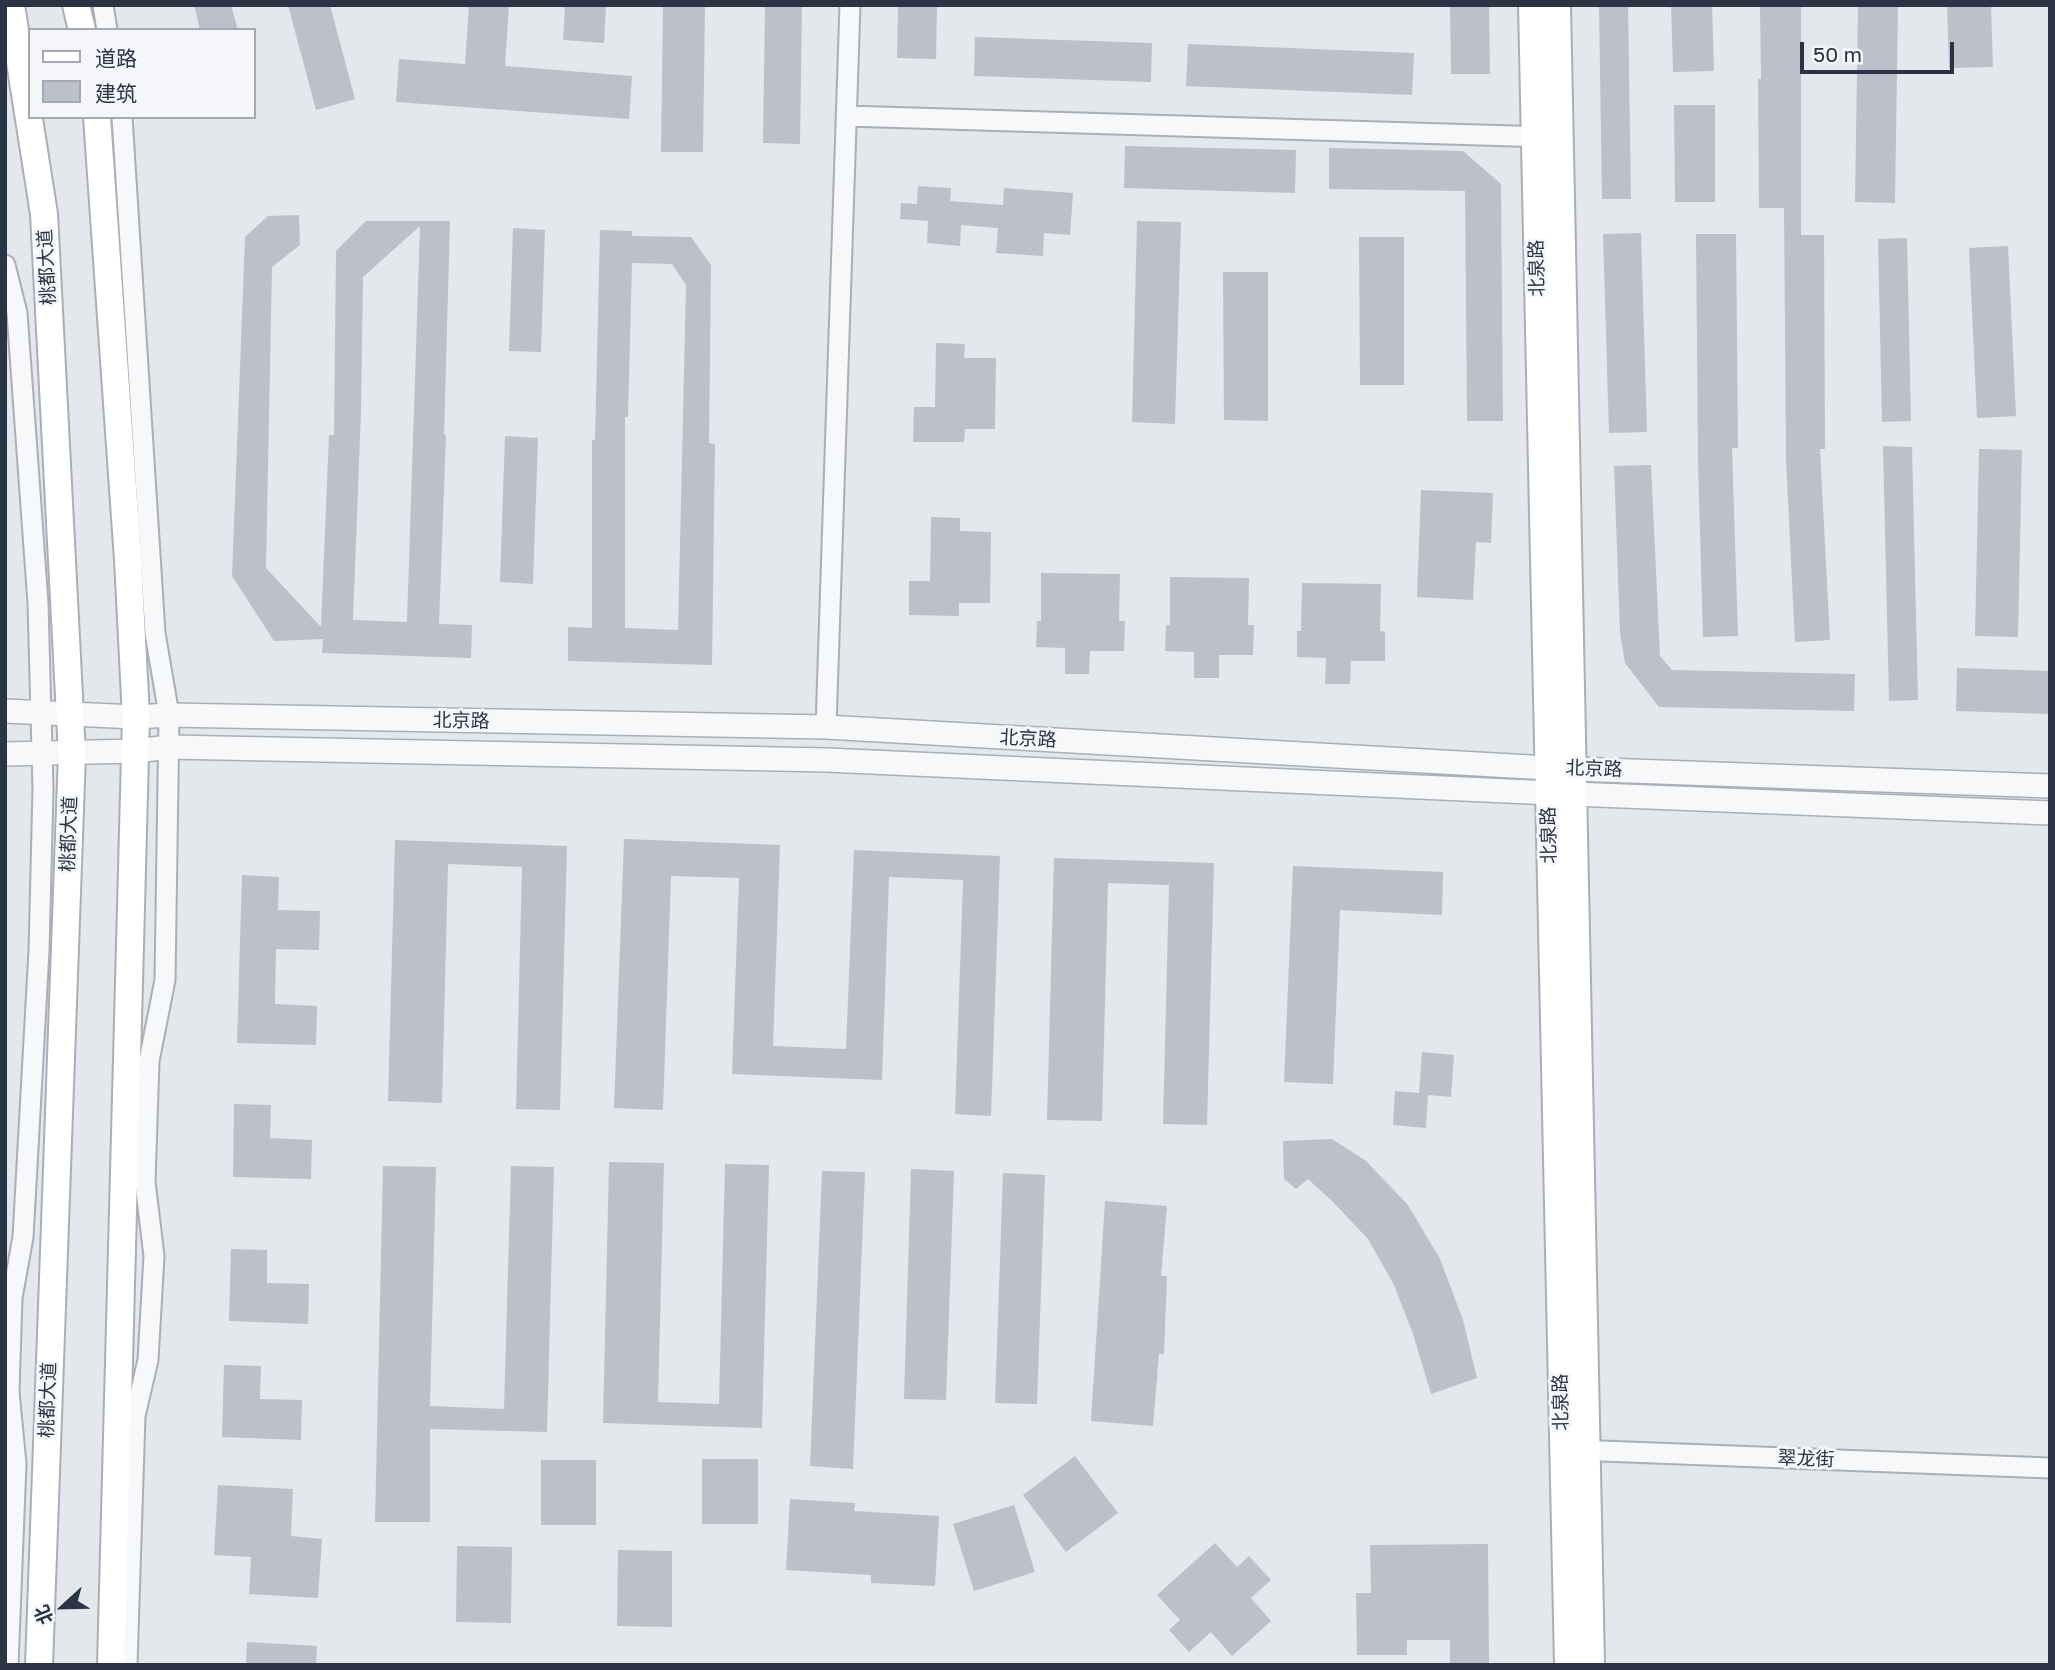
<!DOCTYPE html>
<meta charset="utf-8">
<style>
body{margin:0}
#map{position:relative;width:2055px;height:1670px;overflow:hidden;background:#e4e7ec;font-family:"Golos Text","Noto Sans SC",sans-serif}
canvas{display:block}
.frame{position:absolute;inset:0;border:7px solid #2b3445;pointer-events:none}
.legend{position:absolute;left:28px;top:28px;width:228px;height:91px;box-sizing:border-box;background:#f4f6f9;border:2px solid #a4a8b1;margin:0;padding:9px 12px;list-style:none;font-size:21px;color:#2b3445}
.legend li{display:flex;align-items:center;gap:14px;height:35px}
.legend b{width:35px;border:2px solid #a4a8b1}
.north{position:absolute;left:28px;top:1572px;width:70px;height:70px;-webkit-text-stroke:5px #f4f6f9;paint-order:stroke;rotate:248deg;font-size:19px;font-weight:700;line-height:28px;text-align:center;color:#2b3445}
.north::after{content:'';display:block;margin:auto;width:24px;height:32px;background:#2b3445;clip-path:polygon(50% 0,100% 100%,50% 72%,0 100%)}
.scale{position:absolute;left:1800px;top:42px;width:154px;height:32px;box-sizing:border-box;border:4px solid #2b3445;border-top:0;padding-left:9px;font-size:21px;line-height:24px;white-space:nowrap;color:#2b3445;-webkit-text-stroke:5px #f4f6f9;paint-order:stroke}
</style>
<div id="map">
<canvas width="2055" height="1670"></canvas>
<div class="frame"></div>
<ul class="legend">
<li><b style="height:9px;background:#fff"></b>道路</li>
<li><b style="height:19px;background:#bbc0ca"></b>建筑</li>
</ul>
<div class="north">北</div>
<div class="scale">50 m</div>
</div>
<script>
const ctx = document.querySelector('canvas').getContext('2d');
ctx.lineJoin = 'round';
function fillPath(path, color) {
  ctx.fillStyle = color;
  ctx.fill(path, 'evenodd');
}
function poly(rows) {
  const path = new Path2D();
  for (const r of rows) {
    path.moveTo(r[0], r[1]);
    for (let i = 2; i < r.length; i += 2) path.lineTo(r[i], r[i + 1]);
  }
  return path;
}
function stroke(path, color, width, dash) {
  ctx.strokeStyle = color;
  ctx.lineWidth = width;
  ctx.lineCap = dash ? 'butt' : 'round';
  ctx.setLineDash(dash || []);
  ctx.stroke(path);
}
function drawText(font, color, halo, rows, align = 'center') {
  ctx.font = font + ' "Golos Text","Noto Sans SC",sans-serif';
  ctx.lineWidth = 6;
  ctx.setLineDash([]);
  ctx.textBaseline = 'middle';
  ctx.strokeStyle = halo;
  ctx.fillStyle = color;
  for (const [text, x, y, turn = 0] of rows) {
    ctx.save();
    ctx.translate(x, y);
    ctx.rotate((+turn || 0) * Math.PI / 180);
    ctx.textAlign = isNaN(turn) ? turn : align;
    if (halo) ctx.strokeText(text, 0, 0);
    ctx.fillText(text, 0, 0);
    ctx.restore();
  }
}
const building = poly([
 [194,5,231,5,238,30,200,30],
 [288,5,330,5,355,99,316,110],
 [469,5,509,5,505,66,632,76,629,119,396,102,399,59,465,64],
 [565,5,606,5,604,43,563,40],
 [663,5,705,5,703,152,661,152],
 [765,5,802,5,800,144,763,143],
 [898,5,937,5,936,59,897,58],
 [1450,5,1489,5,1490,74,1451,74],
 [1599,5,1628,5,1631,199,1602,199],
 [1671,5,1712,5,1714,71,1673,72],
 [1760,5,1801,5,1801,235,1824,235,1825,449,1820,449,1830,640,1795,642,1786,459,1784,208,1759,208,1758,79,1761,79],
 [1858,5,1898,5,1895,203,1855,202],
 [1947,5,1991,5,1993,67,1949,68],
 [975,37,1152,43,1151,82,974,76],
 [1188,44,1414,53,1412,95,1186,86],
 [1674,105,1715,105,1715,202,1675,202],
 [1125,146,1296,150,1295,193,1124,188],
 [1329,148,1463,151,1501,184,1503,421,1467,421,1465,191,1329,189],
 [918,186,951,188,950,201,1003,205,1004,188,1073,193,1070,235,1044,233,1043,256,996,253,998,228,961,225,960,246,927,243,928,221,900,219,901,203,917,204],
 [299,215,300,245,272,267,266,568,321,627,329,435,334,435,336,251,366,221,450,221,444,435,446,435,439,624,472,625,471,658,322,653,323,639,274,641,232,576,245,237,268,216],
 [420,226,407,622,353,620,361,411,363,277],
 [1137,221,1181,222,1175,424,1132,422],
 [513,228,545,230,541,352,509,351],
 [600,230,632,231,632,236,691,237,711,265,709,443,715,444,712,665,568,661,568,627,592,628,592,440,595,440],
 [632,263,672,264,686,285,678,630,625,628,625,417,628,417],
 [1641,233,1647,432,1609,433,1603,234],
 [1696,234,1736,234,1738,448,1732,448,1738,636,1703,637,1698,463],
 [1359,237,1404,237,1404,385,1360,385],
 [1907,238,1911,421,1882,422,1878,239],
 [2008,246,2016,416,1977,418,1969,248],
 [1223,272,1268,272,1268,421,1224,420],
 [936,343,965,344,964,358,996,358,995,429,965,429,964,442,913,442,914,407,935,407],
 [505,436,538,438,533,584,500,582],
 [1883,446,1912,447,1918,700,1889,701],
 [1979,449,2022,450,2018,637,1975,636],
 [1651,465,1660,656,1672,670,1855,674,1854,711,1659,707,1625,663,1620,633,1614,466],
 [1421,490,1493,493,1491,543,1476,542,1473,600,1417,597],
 [931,517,960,518,960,531,991,532,990,603,959,603,959,616,909,615,909,581,930,581],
 [1041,573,1120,574,1119,621,1125,621,1124,651,1090,651,1089,674,1065,674,1065,648,1036,647,1037,621,1041,621],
 [1170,577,1249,578,1248,625,1254,625,1253,655,1219,655,1219,678,1194,678,1194,652,1165,651,1166,625,1170,625],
 [1302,583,1381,584,1380,631,1385,632,1385,661,1351,661,1350,684,1325,684,1326,658,1297,657,1297,631,1301,631],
 [1957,668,2050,671,2050,714,1956,711],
 [624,839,780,845,773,1046,846,1049,854,850,1000,856,991,1116,955,1114,963,880,889,877,882,1080,732,1074,739,878,671,876,663,1110,614,1108],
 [395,840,567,846,560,1110,516,1109,522,867,448,864,442,1103,388,1101],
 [1054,858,1214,863,1207,1125,1163,1124,1169,885,1108,883,1102,1121,1047,1120],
 [1293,866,1443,872,1442,915,1340,910,1333,1084,1284,1082],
 [242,875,279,877,278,910,320,911,319,950,276,949,275,1004,317,1006,316,1045,237,1043],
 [1422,1052,1454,1055,1451,1097,1428,1095,1426,1128,1393,1125,1395,1091,1419,1093],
 [234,1104,271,1105,270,1138,312,1140,311,1179,233,1177],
 [1332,1139,1366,1161,1408,1205,1440,1259,1463,1320,1477,1378,1431,1394,1413,1334,1394,1285,1368,1239,1333,1202,1308,1179,1296,1189,1284,1179,1283,1141],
 [609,1162,664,1163,658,1402,719,1404,725,1164,769,1165,762,1428,603,1423],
 [383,1166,436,1167,430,1406,504,1409,511,1166,554,1167,547,1432,430,1429,430,1522,375,1522],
 [911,1169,954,1171,946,1400,904,1399],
 [822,1171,865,1172,853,1469,810,1466],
 [1003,1173,1045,1175,1037,1404,995,1403],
 [1105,1201,1167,1206,1161,1276,1167,1276,1164,1354,1159,1354,1153,1426,1091,1421],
 [231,1249,267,1250,267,1283,309,1284,308,1324,229,1321],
 [224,1365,261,1366,260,1399,302,1400,301,1440,222,1437],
 [1075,1456,1118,1513,1066,1552,1023,1495],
 [702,1459,758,1459,758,1524,702,1524],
 [541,1460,596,1460,596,1525,541,1525],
 [218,1485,293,1489,291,1536,322,1539,318,1598,249,1594,251,1557,214,1555],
 [790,1499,855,1503,854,1511,939,1516,935,1586,871,1583,871,1575,786,1570],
 [1014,1505,1035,1572,974,1591,953,1524],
 [1215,1543,1237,1567,1249,1556,1271,1580,1251,1598,1271,1621,1232,1656,1211,1632,1189,1652,1169,1630,1180,1620,1157,1595],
 [1488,1544,1489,1665,1450,1665,1450,1640,1407,1640,1407,1655,1357,1655,1356,1593,1371,1593,1370,1545],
 [457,1546,512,1547,511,1623,456,1622],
 [618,1550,672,1551,672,1627,617,1626],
 [247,1642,317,1646,316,1665,246,1665]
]);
const minor = poly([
 [103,5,107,30],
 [846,116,1547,137],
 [122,117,155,633,169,715,165,980,149,1061,145,1182,154,1256,148,1360,135,1416,127,1665],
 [5,265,17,313,38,603,43,789,39,951,23,1237,12,1298,9,1392,16,1464,8,1665],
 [826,727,850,5],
 [1575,1450,2050,1468]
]);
const tertiary = poly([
 [5,711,136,717,169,715,826,727,1548,768,2050,786],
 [5,754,136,751,169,747,827,760,1573,794,2050,813]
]);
const secondary = poly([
 [11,5,44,214,72,754,39,1665],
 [76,5,82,30],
 [1532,5,1568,1665],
 [1557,5,1591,1665],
 [97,117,128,560,136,717,111,1665]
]);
const streetNames = [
 ["桃都大道",47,267,-93],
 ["北泉路",1537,268,-91],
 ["北京路",461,721,1],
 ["北京路",1028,739,3],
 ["北京路",1594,769,2],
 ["桃都大道",69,834,-88],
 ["北泉路",1549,835,-91],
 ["桃都大道",48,1400,-88],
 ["北泉路",1561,1402,-91],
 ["翠龙街",1806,1459,2]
];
fillPath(building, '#bbc0ca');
stroke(minor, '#a9aeb7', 23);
stroke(tertiary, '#a9aeb7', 26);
stroke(secondary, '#a9aeb7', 30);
stroke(minor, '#f7f8fa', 19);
stroke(tertiary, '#f7f8fa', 23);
stroke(secondary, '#fff', 26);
drawText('19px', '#2b3445', '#f4f6f9', streetNames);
</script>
